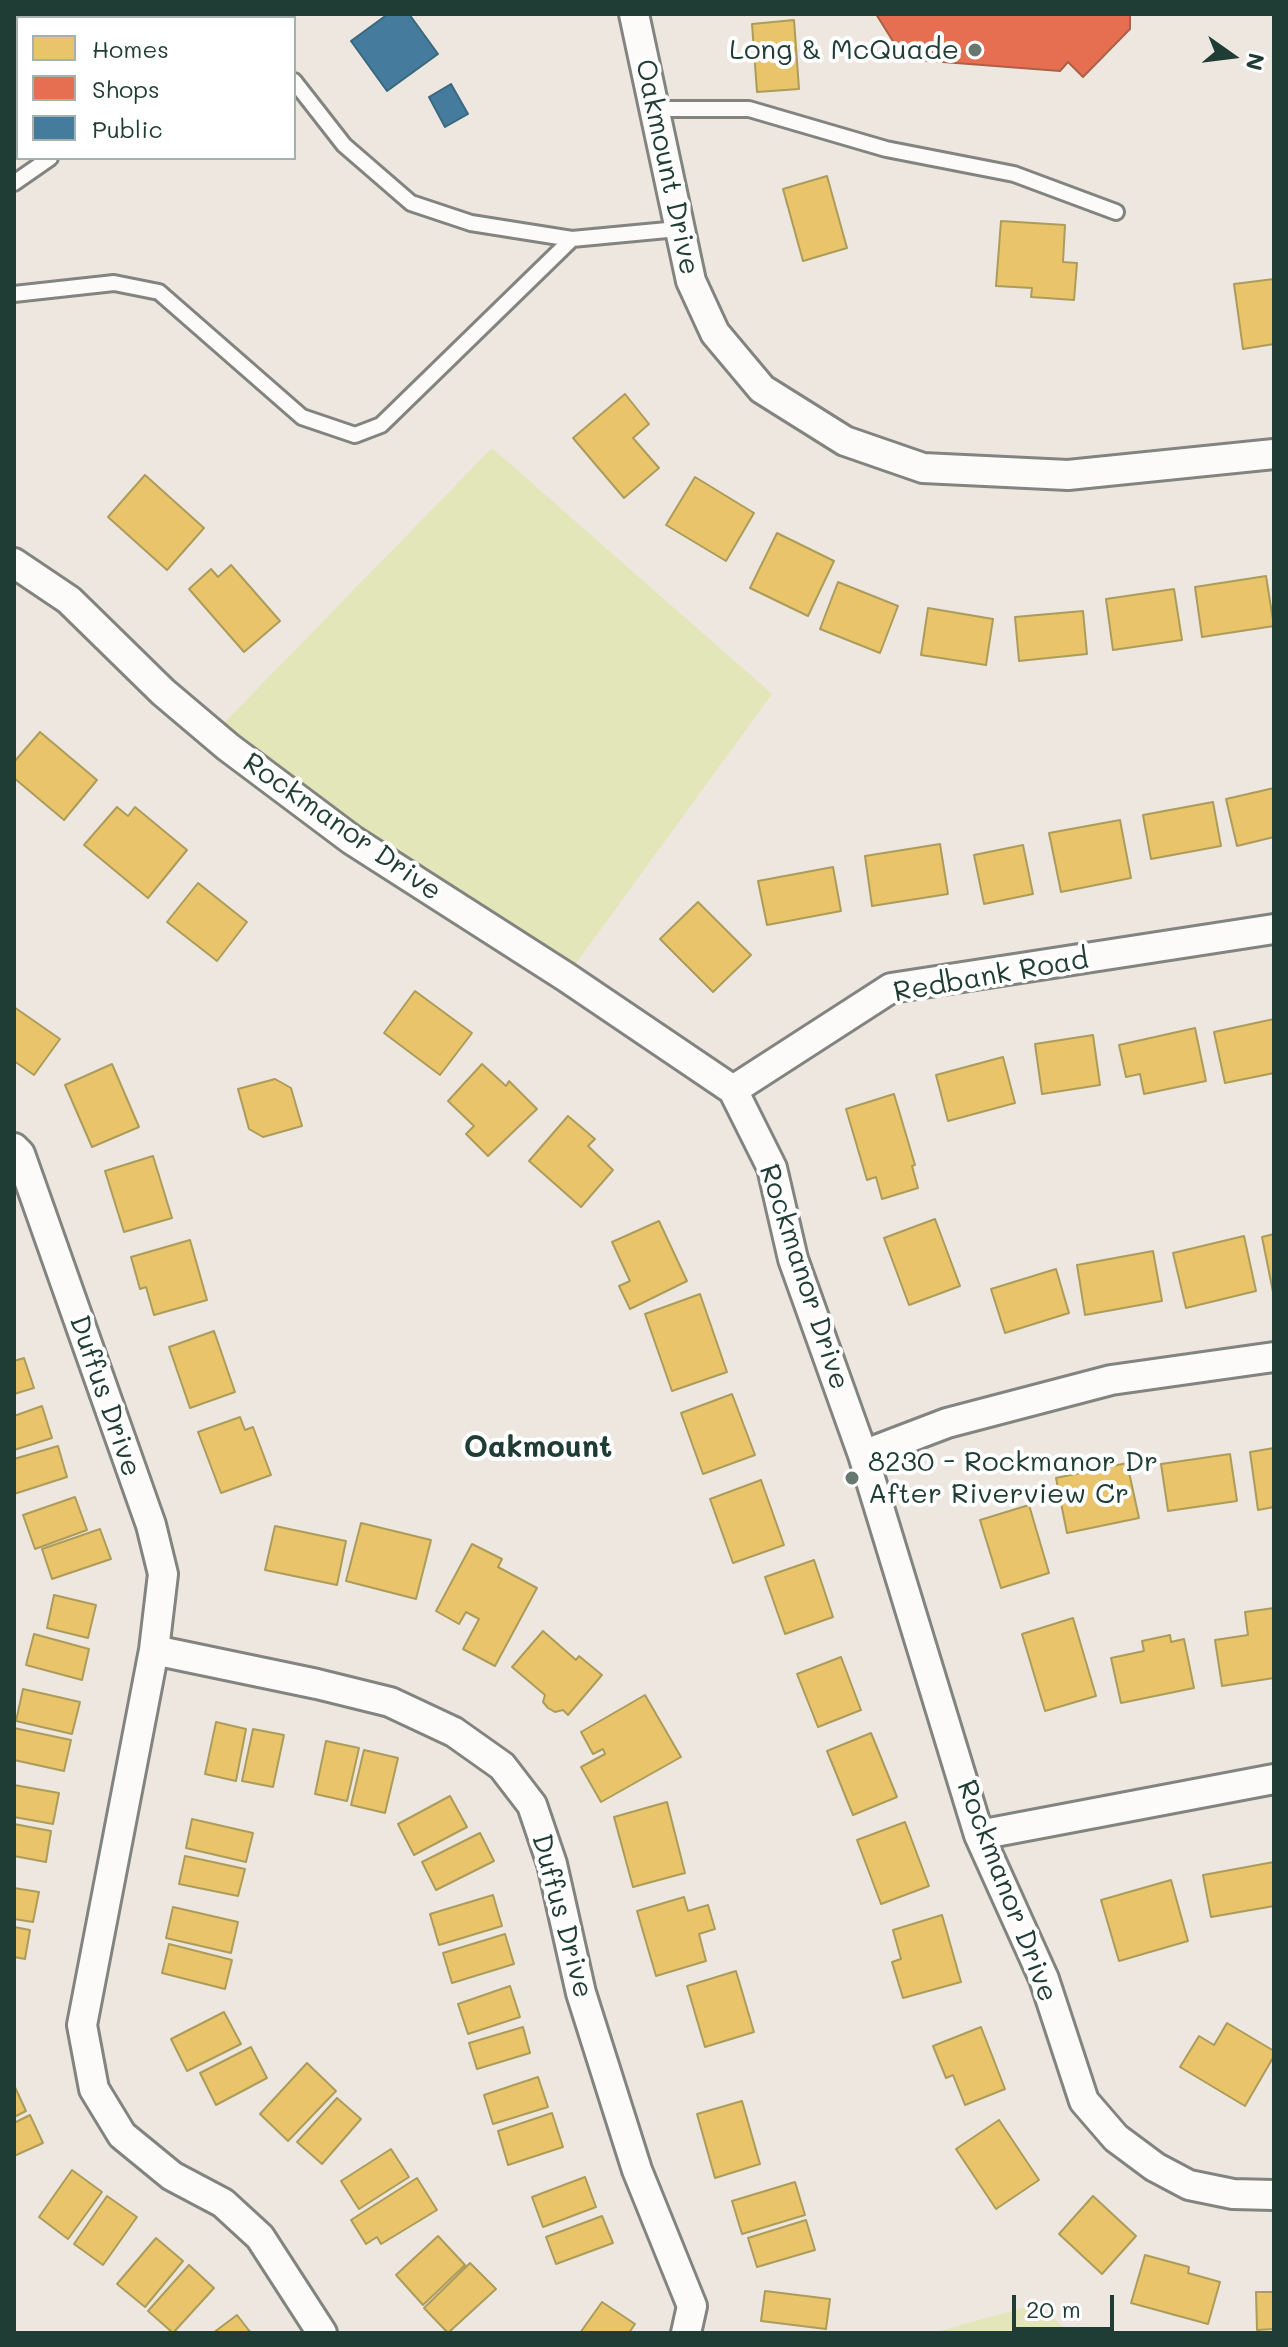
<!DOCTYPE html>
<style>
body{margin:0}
#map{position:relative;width:1288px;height:2347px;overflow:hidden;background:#ede7e0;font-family:Mali,sans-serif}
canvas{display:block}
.frame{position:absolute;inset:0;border:16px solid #1f3d34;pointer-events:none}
.legend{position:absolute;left:16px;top:16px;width:280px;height:144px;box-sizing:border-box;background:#fff;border:2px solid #a5b1ae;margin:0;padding:10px 14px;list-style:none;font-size:24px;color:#1f3d34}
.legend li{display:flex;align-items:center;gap:16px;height:40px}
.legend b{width:40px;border:2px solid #a5b1ae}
.north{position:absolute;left:1192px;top:16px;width:80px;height:80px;-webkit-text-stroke:6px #fff;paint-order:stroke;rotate:104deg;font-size:22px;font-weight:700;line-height:32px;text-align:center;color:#1f3d34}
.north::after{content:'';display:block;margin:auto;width:28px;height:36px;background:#1f3d34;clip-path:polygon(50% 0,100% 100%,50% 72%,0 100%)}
.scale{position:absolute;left:1012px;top:2295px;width:102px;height:36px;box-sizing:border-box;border:4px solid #1f3d34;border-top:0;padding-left:10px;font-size:24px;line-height:28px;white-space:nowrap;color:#1f3d34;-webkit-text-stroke:6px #fff;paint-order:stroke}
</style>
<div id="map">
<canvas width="1288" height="2347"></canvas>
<div class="frame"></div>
<ul class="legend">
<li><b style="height:22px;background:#e9c46a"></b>Homes</li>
<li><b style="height:22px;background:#e76f51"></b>Shops</li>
<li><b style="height:22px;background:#457b9d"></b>Public</li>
</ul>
<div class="north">N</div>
<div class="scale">20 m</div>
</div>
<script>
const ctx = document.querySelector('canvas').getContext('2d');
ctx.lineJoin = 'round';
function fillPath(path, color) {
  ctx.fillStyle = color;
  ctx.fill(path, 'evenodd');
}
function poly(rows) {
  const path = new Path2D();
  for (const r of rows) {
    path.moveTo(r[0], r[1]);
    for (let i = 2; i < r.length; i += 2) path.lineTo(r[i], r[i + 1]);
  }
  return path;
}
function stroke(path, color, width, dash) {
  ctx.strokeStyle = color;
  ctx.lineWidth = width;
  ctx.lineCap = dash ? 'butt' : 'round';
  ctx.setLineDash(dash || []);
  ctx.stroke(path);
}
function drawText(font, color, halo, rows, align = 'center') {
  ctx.font = font + ' Mali,sans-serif';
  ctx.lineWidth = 8;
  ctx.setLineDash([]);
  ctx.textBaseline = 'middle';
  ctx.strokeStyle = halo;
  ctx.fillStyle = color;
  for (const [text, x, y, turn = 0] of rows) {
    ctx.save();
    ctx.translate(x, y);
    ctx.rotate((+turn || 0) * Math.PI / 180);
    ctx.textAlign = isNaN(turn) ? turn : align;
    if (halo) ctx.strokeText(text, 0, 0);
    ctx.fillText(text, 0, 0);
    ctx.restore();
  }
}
const green = poly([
 [492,448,772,694,566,977,348,824,222,725],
 [1038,2304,1070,2333,938,2333,939,2331]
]);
const homes = poly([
 [794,20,799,89,757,92,752,24,794,20],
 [827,176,847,248,803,261,783,189,827,176],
 [1001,221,1065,225,1063,262,1077,263,1074,300,1031,297,1032,288,996,286,1001,221],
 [1274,279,1274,344,1243,349,1234,284,1274,279],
 [625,394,649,424,633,438,659,468,624,498,573,438,625,394],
 [145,475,204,528,167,570,108,517,145,475],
 [695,477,754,513,726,561,666,525,695,477],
 [777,533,834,561,808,616,750,588,777,533],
 [231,565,280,621,244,652,189,589,211,569,218,577,231,565],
 [1266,576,1274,626,1202,637,1195,587,1266,576],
 [838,582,898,606,880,653,820,629,838,582],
 [1174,589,1182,640,1113,650,1106,599,1174,589],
 [928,608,993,619,986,665,921,655,928,608],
 [1083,611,1087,654,1019,661,1015,617,1083,611],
 [40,732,97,780,64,820,14,778,14,762,40,732],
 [1274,788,1274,837,1237,846,1226,799,1274,788],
 [1213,802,1221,846,1151,859,1143,815,1213,802],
 [117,807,128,816,135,807,187,850,148,898,84,845,117,807],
 [1120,820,1131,878,1061,892,1049,833,1120,820],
 [940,844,948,894,872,906,865,856,940,844],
 [1023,845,1033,894,984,904,974,855,1023,845],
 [833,867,841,911,767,925,758,881,833,867],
 [198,883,247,922,217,961,167,922,198,883],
 [698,902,751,955,713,992,660,939,698,902],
 [415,991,472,1033,440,1075,384,1033,415,991],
 [14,1007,60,1039,34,1075,14,1061,14,1007],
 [1274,1019,1274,1073,1225,1083,1214,1032,1274,1019],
 [1195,1028,1206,1081,1144,1094,1140,1074,1126,1077,1119,1045,1195,1028],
 [1093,1035,1100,1085,1042,1094,1035,1044,1093,1035],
 [1003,1057,1015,1103,948,1121,936,1075,1003,1057],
 [112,1064,139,1127,92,1147,65,1085,112,1064],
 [482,1064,506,1086,509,1081,537,1109,488,1156,466,1134,474,1126,448,1101,482,1064],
 [275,1079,291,1088,302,1126,263,1137,249,1129,238,1089,275,1079],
 [894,1094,915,1165,912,1166,918,1188,882,1199,876,1177,867,1180,846,1109,894,1094],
 [568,1116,595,1139,588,1146,613,1170,581,1207,529,1161,568,1116],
 [153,1156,172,1218,124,1232,105,1171,153,1156],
 [935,1219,960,1286,909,1305,884,1238,935,1219],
 [659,1221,687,1281,630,1309,619,1286,630,1281,612,1242,659,1221],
 [1274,1234,1274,1292,1273,1292,1262,1237,1274,1234],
 [1244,1236,1256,1291,1186,1308,1173,1253,1244,1236],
 [190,1240,207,1300,154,1315,146,1287,140,1289,131,1257,190,1240],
 [1153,1251,1162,1301,1085,1315,1077,1265,1153,1251],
 [1056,1269,1069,1313,1005,1333,991,1289,1056,1269],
 [700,1294,727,1372,672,1391,645,1314,700,1294],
 [214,1331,235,1392,190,1408,169,1347,214,1331],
 [24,1358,34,1388,14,1394,14,1361,24,1358],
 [732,1394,755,1455,703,1474,681,1413,732,1394],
 [42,1406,52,1438,14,1450,14,1416,42,1406],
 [240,1417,245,1430,253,1427,271,1475,221,1493,198,1432,240,1417],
 [58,1446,67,1477,14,1494,14,1459,58,1446],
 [1274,1448,1274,1507,1258,1510,1250,1452,1274,1448],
 [1230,1454,1237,1501,1168,1511,1161,1464,1230,1454],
 [1127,1463,1139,1518,1067,1533,1056,1478,1127,1463],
 [761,1480,784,1545,733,1563,710,1499,761,1480],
 [75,1497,87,1530,35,1549,23,1515,75,1497],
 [1029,1505,1049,1573,1001,1588,980,1520,1029,1505],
 [361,1523,431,1540,416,1599,346,1581,361,1523],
 [275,1526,346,1541,337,1585,265,1570,275,1526],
 [100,1529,111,1559,52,1579,42,1549,100,1529],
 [472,1544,502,1559,498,1567,537,1588,495,1666,463,1649,479,1619,466,1612,459,1624,436,1611,472,1544],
 [814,1560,833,1617,785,1634,765,1577,814,1560],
 [54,1595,96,1605,88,1638,47,1628,54,1595],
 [1274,1608,1274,1678,1222,1686,1215,1640,1248,1635,1245,1612,1274,1608],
 [1073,1618,1096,1696,1045,1711,1022,1634,1073,1618],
 [543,1631,576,1660,579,1656,602,1675,568,1715,563,1710,555,1712,548,1708,543,1702,545,1695,512,1667,543,1631],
 [34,1634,89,1649,82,1680,26,1665,34,1634],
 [1170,1635,1171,1642,1184,1639,1194,1688,1121,1703,1111,1658,1144,1651,1142,1641,1170,1635],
 [841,1657,861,1710,818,1727,797,1674,841,1657],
 [23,1689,80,1702,72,1734,16,1721,23,1689],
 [645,1695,681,1757,601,1802,581,1767,605,1754,603,1749,593,1754,581,1732,645,1695],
 [216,1722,246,1729,236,1781,205,1774,216,1722],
 [14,1728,71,1740,64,1771,14,1760,14,1728],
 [253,1729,284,1735,273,1787,242,1781,253,1729],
 [871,1733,897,1797,853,1815,827,1751,871,1733],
 [326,1741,359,1748,347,1801,315,1794,326,1741],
 [364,1750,398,1758,385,1813,351,1805,364,1750],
 [14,1785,59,1793,53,1824,14,1817,14,1785],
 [450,1796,467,1827,414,1855,398,1824,450,1796],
 [667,1802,685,1873,633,1887,614,1817,667,1802],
 [192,1819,253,1833,246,1862,186,1848,192,1819],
 [905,1822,929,1886,881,1904,857,1840,905,1822],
 [14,1824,51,1831,46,1862,14,1856,14,1824],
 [480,1833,494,1861,436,1890,422,1862,480,1833],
 [185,1856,245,1869,238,1896,179,1884,185,1856],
 [1274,1862,1274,1906,1211,1917,1203,1875,1274,1862],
 [1171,1880,1188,1941,1119,1961,1101,1900,1171,1880],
 [14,1888,39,1892,33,1922,14,1919,14,1888],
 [493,1895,502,1926,439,1945,430,1914,493,1895],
 [684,1897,688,1911,708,1905,715,1929,699,1934,706,1961,656,1976,637,1911,684,1897],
 [173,1907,238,1922,231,1953,166,1938,173,1907],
 [942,1915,961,1982,903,1998,892,1962,901,1959,893,1930,942,1915],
 [14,1927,30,1930,25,1959,14,1957,14,1927],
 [505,1934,514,1964,452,1983,443,1953,505,1934],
 [169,1944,232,1960,225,1989,162,1973,169,1944],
 [736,1971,754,2032,705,2047,687,1986,736,1971],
 [510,1986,520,2017,468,2034,458,2004,510,1986],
 [224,2012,241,2044,187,2071,171,2039,224,2012],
 [1227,2023,1274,2051,1274,2056,1245,2106,1180,2067,1199,2036,1214,2045,1227,2023],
 [523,2027,530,2053,477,2069,469,2043,523,2027],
 [981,2027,1005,2089,965,2105,953,2075,946,2078,933,2046,981,2027],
 [251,2047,267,2078,216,2105,200,2073,251,2047],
 [307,2063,336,2091,288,2141,260,2114,307,2063],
 [538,2077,548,2107,493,2124,484,2095,538,2077],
 [14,2085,26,2111,14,2117,14,2085],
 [337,2098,361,2119,322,2164,297,2142,337,2098],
 [742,2101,760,2164,715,2178,697,2114,742,2101],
 [552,2113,563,2147,508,2165,498,2131,552,2113],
 [30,2115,43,2143,14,2156,14,2123,30,2115],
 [999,2120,1039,2180,996,2209,956,2149,999,2120],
 [391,2149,409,2177,359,2209,341,2181,391,2149],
 [72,2170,102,2192,68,2239,39,2217,72,2170],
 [585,2177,596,2207,543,2227,532,2197,585,2177],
 [417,2178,437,2210,381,2244,377,2237,366,2244,351,2220,417,2178],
 [795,2182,805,2215,742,2234,732,2201,795,2182],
 [107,2196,137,2217,103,2265,74,2244,107,2196],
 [1093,2196,1136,2236,1102,2274,1059,2234,1093,2196],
 [602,2216,613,2243,556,2264,546,2237,602,2216],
 [806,2220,815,2250,757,2267,748,2238,806,2220],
 [438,2236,465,2265,423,2305,396,2275,438,2236],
 [156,2238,183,2261,145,2307,117,2284,156,2238],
 [1145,2255,1189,2267,1188,2273,1220,2282,1208,2324,1131,2303,1145,2255],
 [470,2263,496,2289,448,2333,424,2308,470,2263],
 [189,2265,214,2288,173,2333,148,2311,189,2265],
 [765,2291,830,2299,826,2329,761,2321,765,2291],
 [1256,2292,1274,2292,1274,2329,1257,2330,1256,2292],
 [602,2302,635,2324,629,2333,580,2333,602,2302],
 [237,2315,251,2333,213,2333,237,2315]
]);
const shops = poly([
 [876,14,1130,14,1130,29,1083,77,1068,62,1060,71,904,59,876,14]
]);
const public = poly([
 [14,14,216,14,211,18,18,18,18,93,14,88,14,14],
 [388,14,409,14,438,54,387,91,351,41,388,14],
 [451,84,468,114,445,127,429,97,451,84]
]);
const service = poly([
 [294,81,344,145,411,203,471,223,572,239,678,229],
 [653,109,749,109,886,149,1014,174,1116,212],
 [14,183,50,158],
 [14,294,114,283,159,292,302,417,355,435,381,425,572,239]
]);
const minor = poly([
 [634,14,691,281,715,333,762,389,845,441,923,468,1068,475,1274,454],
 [14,563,69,600,163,692,228,747,352,840,566,977,733,1090,772,1168,793,1259,863,1455,979,1835,1044,1979,1084,2101,1116,2138,1155,2167,1189,2185,1233,2194,1274,2195],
 [733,1090,891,988,1274,929],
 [14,1148,20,1154,151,1525,163,1574,154,1650,82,2025,94,2089,122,2135,172,2176,223,2203,260,2237,322,2333],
 [863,1455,947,1423,1111,1380,1274,1357],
 [154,1650,317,1684,390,1702,454,1732,502,1766,532,1805,552,1864,581,1993,637,2170,692,2306,686,2333],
 [979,1835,1274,1779]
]);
const markers = [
 [975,50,8,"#677870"],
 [852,1478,8,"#677870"]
];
const poiNames = [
 ["Long & McQuade",959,50],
 ["8230 - Rockmanor Dr",868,1462,"left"],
 ["After Riverview Cr",868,1494,"left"]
];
const streetNames = [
 ["Oakmount Drive",667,167,78],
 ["Rockmanor Drive",342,827,35],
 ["Redbank Road",991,976,-10],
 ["Rockmanor Drive",804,1277,72],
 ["Duffus Drive",105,1396,71],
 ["Rockmanor Drive",1007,1891,69],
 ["Duffus Drive",562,1916,75]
];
const neighbourhoodNames = [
 ["Oakmount",538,1448]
];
fillPath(green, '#e3e6b8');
fillPath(homes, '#e9c46a');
stroke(homes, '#ac9c5a', 2);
fillPath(shops, '#e76f51');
stroke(shops, '#ab6048', 2);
fillPath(public, '#457b9d');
stroke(public, '#3a687e', 2);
stroke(service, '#81847f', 20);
stroke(minor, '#81847f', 34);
stroke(service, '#fcfbfa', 14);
stroke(minor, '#fcfbfa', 28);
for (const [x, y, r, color] of markers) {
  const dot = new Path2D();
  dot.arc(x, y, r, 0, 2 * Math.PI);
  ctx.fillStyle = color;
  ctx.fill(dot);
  stroke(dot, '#fff', 3);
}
drawText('28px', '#1f3d34', '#fff', poiNames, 'right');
drawText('28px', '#1f3d34', '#fff', streetNames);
drawText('bold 30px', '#1f3d34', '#fff', neighbourhoodNames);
</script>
